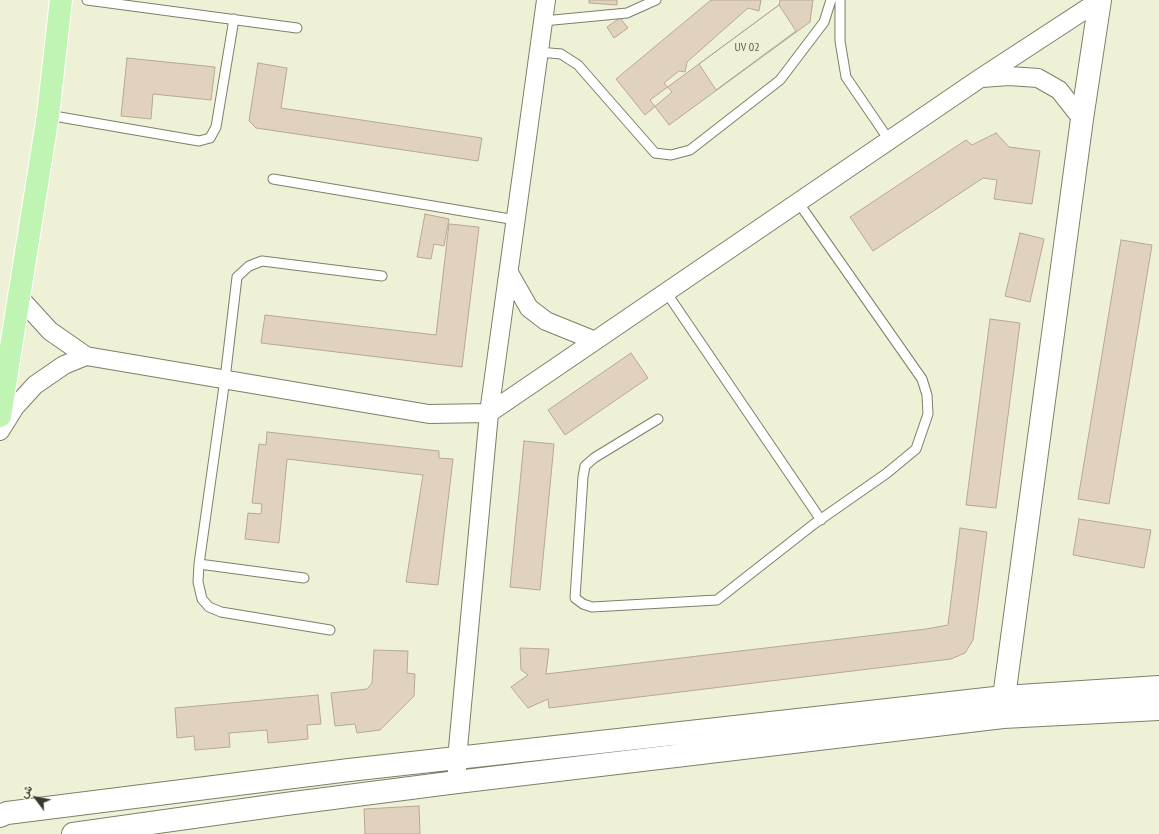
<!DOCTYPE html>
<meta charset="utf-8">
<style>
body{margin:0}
#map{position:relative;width:1159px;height:834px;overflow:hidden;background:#eff1d7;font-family:"PT Sans Narrow",Vazirmatn,sans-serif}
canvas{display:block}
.north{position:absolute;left:16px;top:778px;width:40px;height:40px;-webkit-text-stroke:3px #fcfee4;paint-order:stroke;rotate:302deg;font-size:11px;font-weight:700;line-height:16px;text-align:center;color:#37382e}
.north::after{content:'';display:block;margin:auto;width:14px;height:18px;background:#37382e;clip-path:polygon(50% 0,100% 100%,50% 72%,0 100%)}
</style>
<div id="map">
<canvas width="1159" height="834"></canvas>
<div class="north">ش</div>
</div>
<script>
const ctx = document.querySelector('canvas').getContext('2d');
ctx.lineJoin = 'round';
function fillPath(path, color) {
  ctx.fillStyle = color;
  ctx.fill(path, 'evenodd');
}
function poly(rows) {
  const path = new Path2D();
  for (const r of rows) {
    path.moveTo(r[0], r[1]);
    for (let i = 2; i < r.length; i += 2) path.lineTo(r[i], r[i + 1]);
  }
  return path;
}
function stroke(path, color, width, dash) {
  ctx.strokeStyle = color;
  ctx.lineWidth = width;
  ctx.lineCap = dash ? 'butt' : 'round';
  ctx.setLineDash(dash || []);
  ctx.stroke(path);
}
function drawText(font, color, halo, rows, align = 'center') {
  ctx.font = font + ' "PT Sans Narrow",sans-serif';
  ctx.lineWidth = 3;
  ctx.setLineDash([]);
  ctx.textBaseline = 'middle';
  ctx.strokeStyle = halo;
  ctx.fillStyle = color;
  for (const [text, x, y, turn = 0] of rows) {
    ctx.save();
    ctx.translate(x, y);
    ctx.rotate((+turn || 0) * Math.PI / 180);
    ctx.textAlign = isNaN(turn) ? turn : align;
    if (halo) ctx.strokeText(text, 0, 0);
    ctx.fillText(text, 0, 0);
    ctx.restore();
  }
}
const building = poly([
 [589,0,617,0,617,5,589,3,589,0],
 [711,0,761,0,759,11,748,8,687,62,685,72,679,71,664,83,672,92,645,115,616,79,711,0],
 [780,0,813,0,810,22,669,125,650,100,779,5,780,0],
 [779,5,796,31,716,90,699,64,779,5],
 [620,18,628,28,614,38,607,27,620,18],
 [127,58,215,67,211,100,153,94,151,119,121,116,127,58],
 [258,63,287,68,281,108,482,138,478,161,256,128,249,121,258,63],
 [996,133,1009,147,1040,151,1032,204,994,199,997,180,983,178,873,251,850,217,966,140,972,145,996,133],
 [425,214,449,219,444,246,434,244,431,259,417,257,425,214],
 [449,224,479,227,462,367,261,343,265,315,436,335,449,224],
 [1020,233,1044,239,1030,302,1005,296,1020,233],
 [1121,240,1152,245,1109,504,1078,499,1121,240],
 [990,319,1020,323,996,508,966,505,990,319],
 [631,353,648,378,565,435,548,410,631,353],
 [267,432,439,451,439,458,453,459,438,585,406,582,423,475,287,459,279,543,245,539,248,513,261,514,262,504,252,503,259,444,266,445,267,432],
 [524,441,554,444,540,590,510,587,524,441],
 [1079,519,1151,530,1144,568,1073,555,1079,519],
 [960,528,987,532,973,640,965,653,951,659,549,708,548,699,528,708,511,687,528,675,521,670,520,648,549,649,546,674,926,629,948,625,960,528],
 [374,650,408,651,407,673,415,674,414,696,380,730,357,733,355,724,335,726,331,693,367,689,372,683,374,650],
 [318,695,321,724,307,725,308,739,268,743,267,730,229,733,230,747,195,750,194,736,177,738,175,708,318,695],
 [419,806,420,834,365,834,364,809,419,806]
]);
const service = poly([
 [87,0,297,28],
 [840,0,840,41,846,77,889,140],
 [543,21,627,13,656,0],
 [539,52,561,54,578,65,655,153,671,155,690,150,780,80,824,22,831,0],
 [48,115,199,141,210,138,216,127,234,19],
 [273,179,516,220],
 [666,292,821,520],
 [658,419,594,458,585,466,583,477,575,598,583,604,592,607,717,600,814,524,887,473,916,449,928,414,927,395,922,379,798,202],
 [199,564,198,582,202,599,209,607,221,612,330,630],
 [304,578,199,564,225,379,237,277,249,266,262,261,382,276]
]);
const minor = poly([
 [982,78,1009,76,1038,78,1059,90,1082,119],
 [509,273,529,308,546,321,593,340],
 [19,297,50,331,86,356,429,414,489,413,979,79,1100,0],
 [0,431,15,407,35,385,64,365,86,356],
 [457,782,457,759,489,413,546,0]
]);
const tertiary = poly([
 [1003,716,1004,697,1082,119,1100,0]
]);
const secondary = poly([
 [0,816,7,813,349,770,1004,697,1159,687],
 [73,834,286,804,457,782,1003,717,1159,709]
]);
const primary = poly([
 [0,416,48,115,61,0]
]);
const numberNames = [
 ["UV 02",747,48]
];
fillPath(building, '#e0d2bc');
stroke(building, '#b6a893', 1);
stroke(service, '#7e7f68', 11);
stroke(minor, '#7e7f68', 20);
stroke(tertiary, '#7e7f68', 24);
stroke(secondary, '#7e7f68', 24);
stroke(primary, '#fff', 24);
stroke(service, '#fff', 9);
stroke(minor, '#fff', 18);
stroke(tertiary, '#fff', 22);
stroke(secondary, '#fff', 22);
stroke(primary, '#bff4b2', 22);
drawText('12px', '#615e52', null, numberNames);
</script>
